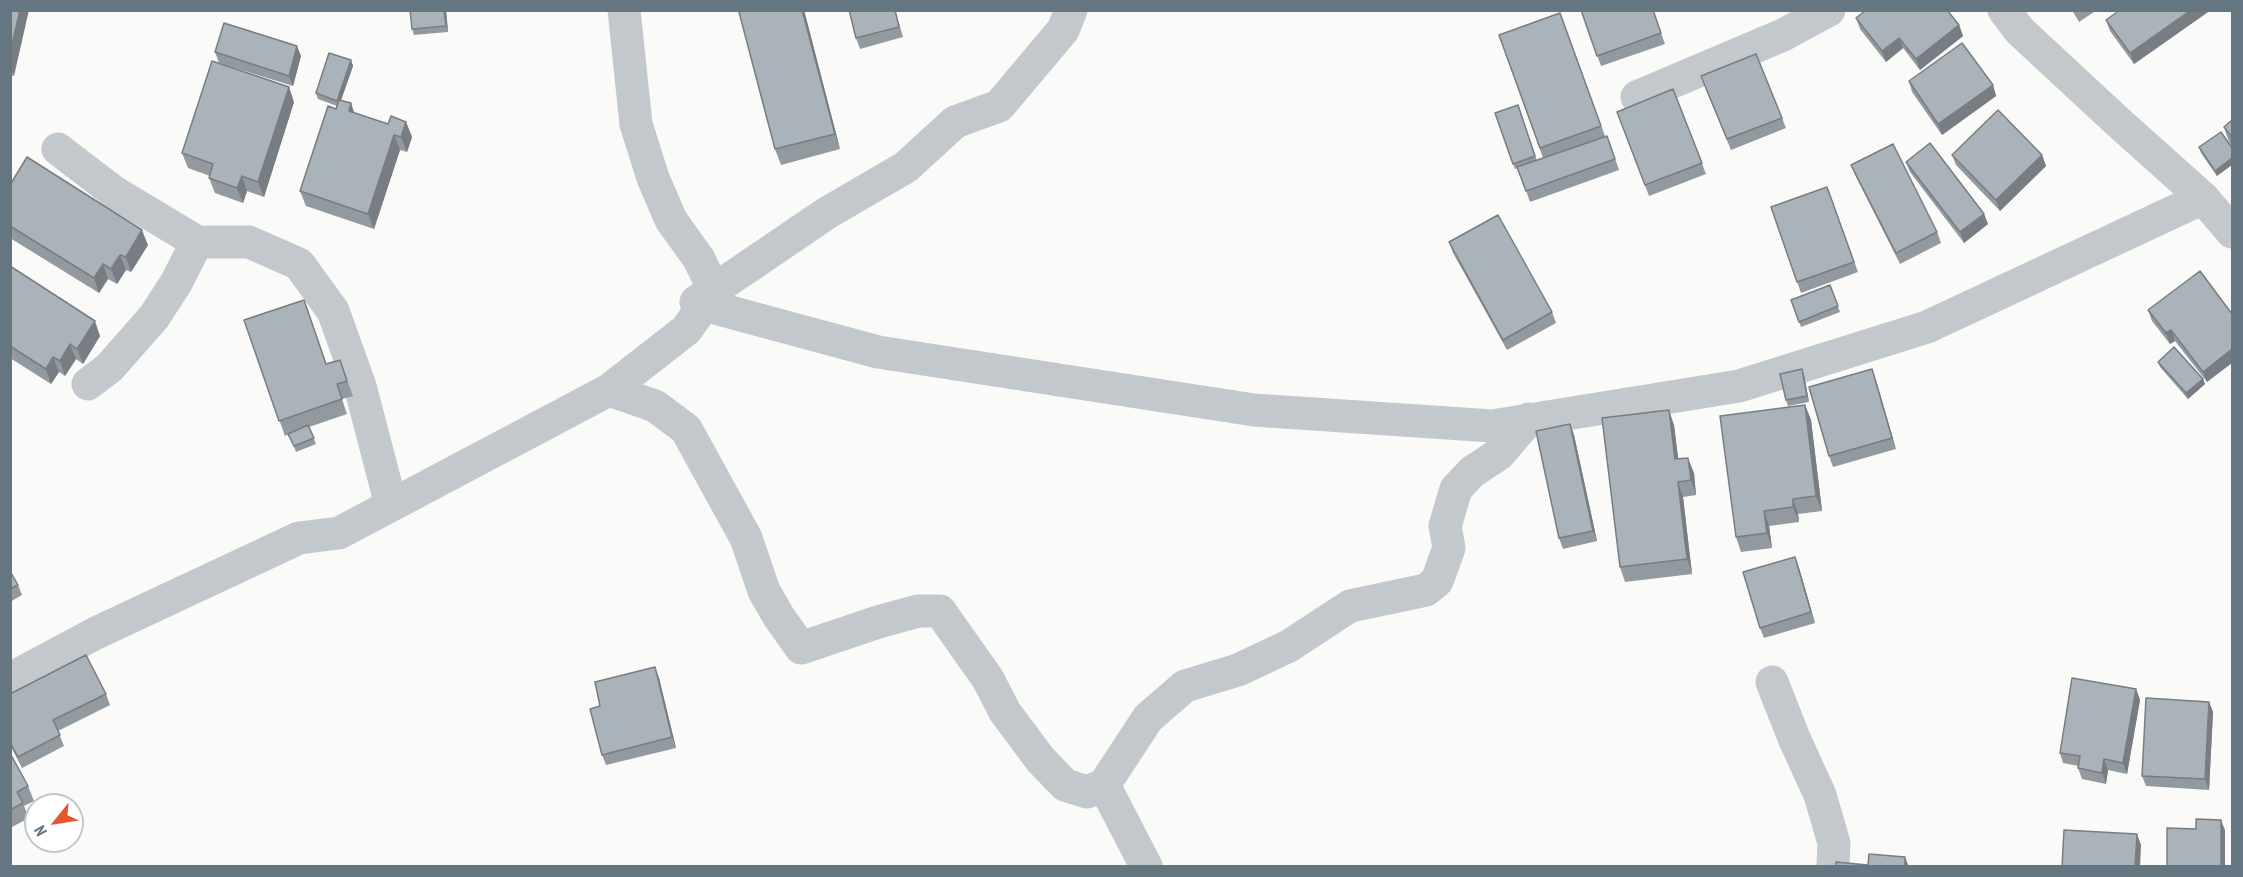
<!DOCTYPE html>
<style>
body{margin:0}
#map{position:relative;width:2243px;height:877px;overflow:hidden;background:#fafaf8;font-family:"PT Sans Narrow",sans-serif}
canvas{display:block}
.frame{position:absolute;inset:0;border:12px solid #657683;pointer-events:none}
.north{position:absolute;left:24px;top:793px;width:60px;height:60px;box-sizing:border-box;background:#fff;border:2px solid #c1c8cd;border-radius:50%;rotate:240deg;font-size:16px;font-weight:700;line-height:24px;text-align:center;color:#657683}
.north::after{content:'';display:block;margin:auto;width:21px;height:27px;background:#e4572e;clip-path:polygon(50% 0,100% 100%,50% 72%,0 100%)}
</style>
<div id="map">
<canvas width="2243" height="877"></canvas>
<div class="frame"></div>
<div class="north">N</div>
</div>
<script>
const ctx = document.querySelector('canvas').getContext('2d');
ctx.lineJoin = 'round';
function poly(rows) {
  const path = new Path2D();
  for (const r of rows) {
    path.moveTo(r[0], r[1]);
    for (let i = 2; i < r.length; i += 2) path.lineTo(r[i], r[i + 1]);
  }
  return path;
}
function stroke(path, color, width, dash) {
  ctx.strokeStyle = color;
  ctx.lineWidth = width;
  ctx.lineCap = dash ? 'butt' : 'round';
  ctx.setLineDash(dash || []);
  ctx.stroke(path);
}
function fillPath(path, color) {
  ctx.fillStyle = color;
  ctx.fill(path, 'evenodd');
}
const minor = poly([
 [2004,10,2020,31,2117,121,2203,198,2232,232],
 [1637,97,1783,35,1829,10],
 [58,149,114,192,197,242],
 [696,302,827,213,906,167,955,122,999,106,1063,30,1071,10],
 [704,305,878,352,1254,410,1492,426,1739,386,1927,327,2203,198],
 [88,384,109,368,154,317,176,283,197,242,249,242,299,264,333,311,360,386,391,505],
 [609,390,655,406,686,429,746,538,764,591,779,617,801,648,878,622,918,611,940,611,988,679,1005,712,1040,759,1065,785,1087,792,1104,785,1148,718,1185,686,1238,670,1289,646,1350,606,1426,590,1437,581,1449,548,1445,526,1456,489,1472,472,1499,454,1529,419],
 [10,679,96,633,299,538,339,533,609,390,686,330,704,305,710,282,699,259,671,220,653,178,636,124,624,10],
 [1772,682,1794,738,1820,795,1834,843,1833,866],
 [1104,785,1146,866]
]);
const wall = poly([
 [10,10,14,76,10,75],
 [446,10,448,32,414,35,412,29],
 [746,10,804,10,840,149,781,165,775,149],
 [895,10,903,37,860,49,856,38],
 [1581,10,1653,10,1665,44,1601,66],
 [2072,10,2097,10,2079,22],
 [2208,12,2134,64,2110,31,2106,20],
 [1560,13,1605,136,1607,136,1619,170,1530,202,1518,168,1515,169,1495,113,1518,105,1537,161,1543,158,1499,35],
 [1856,18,1959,25,1963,36,1920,70,1903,48,1886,62,1860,29],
 [215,52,301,56,293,86,219,63],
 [351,60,353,66,341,100,351,103,354,113,388,124,406,122,412,137,407,152,400,150,374,229,306,206,300,191,337,106,318,99,316,93],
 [1909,81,1993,85,1996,96,1942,135,1912,92],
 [1705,87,1782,118,1786,128,1731,150],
 [1673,89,1706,174,1649,196,1617,112],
 [294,102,264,197,247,191,243,203,215,193,209,178,210,176,188,168,182,153],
 [2232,120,2232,146,2229,142,2224,127],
 [2221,132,2217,176,2201,153,2199,147],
 [1952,155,2042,155,2046,166,2000,211,1956,165],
 [1906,162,1984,214,1988,224,1964,243,1910,172],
 [1851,165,1937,232,1941,243,1900,264,1855,175],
 [10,185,148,245,131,272,126,270,117,284,108,279,99,293,10,238],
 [1827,187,1858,272,1801,293,1771,207],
 [1449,242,1552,312,1556,323,1507,350,1453,253],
 [10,266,100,336,83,364,76,359,65,376,59,372,51,384,10,358],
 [2200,271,2207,382,2175,341,2170,344,2152,321,2148,310],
 [1830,285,1840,312,1801,327,1791,300],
 [244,320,326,364,340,360,353,396,342,399,347,414,309,427,316,444,296,452,289,434,285,436],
 [2158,362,2203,379,2205,384,2188,399,2160,367],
 [1802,369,1804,375,1809,402,1788,406,1786,400],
 [1872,369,1896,449,1833,467,1829,456],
 [1805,405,1811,420,1822,511,1798,514,1799,522,1769,526,1772,548,1741,552,1736,537],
 [1570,424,1574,435,1597,541,1563,549,1559,538],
 [1674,425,1678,458,1694,473,1696,495,1683,497,1692,574,1625,582,1620,567],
 [1799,568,1815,623,1764,638,1760,628],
 [10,571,18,585,22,595,10,602],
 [655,667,659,678,676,748,606,765,602,755,600,706],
 [2136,689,2140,700,2127,774,2108,770,2106,784,2082,779,2078,768,2079,766,2063,763,2060,753],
 [10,694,106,694,110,705,58,731,64,746,22,768,10,745],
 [2209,702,2213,712,2209,790,2146,786,2142,776],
 [10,753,28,786,34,801,24,806,29,818,10,828]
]);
const shadedWall = poly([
 [20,10,29,10,14,76,10,66,10,53],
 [444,10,446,10,448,32,446,26],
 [802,10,804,10,840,149,835,134],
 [2191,10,2208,10,2208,12,2134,64,2130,53],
 [1959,25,1963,36,1920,70,1916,59],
 [1899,38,1903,48,1886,62,1882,51],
 [297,46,301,56,293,86,289,76],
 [351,60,353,66,339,106,337,101],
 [1993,85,1996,96,1942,135,1938,124],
 [289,87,294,102,264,197,258,182],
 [351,103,356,118,349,111],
 [406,122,412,137,407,152,401,137],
 [394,135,400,150,374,229,368,214],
 [2042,155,2046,166,2000,211,1996,200],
 [2232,158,2232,165,2217,176,2215,171],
 [242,176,247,191,243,203,237,188],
 [1984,214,1988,224,1964,243,1960,232],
 [142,230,148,245,131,272,126,257],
 [120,255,126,270,117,284,111,269],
 [103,264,108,279,99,293,94,278],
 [95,321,100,336,83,364,77,349],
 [2171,330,2175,341,2170,344,2166,333],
 [70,344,76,359,65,376,60,361],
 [2232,349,2232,363,2207,382,2203,372],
 [53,357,59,372,51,384,46,369],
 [1802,369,1804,375,1809,402,1807,396],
 [1872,369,1876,380,1896,449,1892,438],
 [2203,379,2205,384,2188,399,2186,393],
 [1805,405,1811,420,1822,511,1816,496],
 [1669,410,1674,425,1680,474,1675,459],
 [1570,424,1574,435,1597,541,1593,531],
 [1688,458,1694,473,1696,495,1691,480],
 [1678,482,1683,497,1692,574,1687,559],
 [1793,499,1798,514,1799,522,1793,507],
 [1764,511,1769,526,1772,548,1767,533],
 [1795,557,1799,568,1815,623,1811,612],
 [655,667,659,678,676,748,672,737],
 [2136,689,2140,700,2127,774,2123,763],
 [2209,702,2213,712,2209,790,2205,779],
 [2104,759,2108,770,2106,784,2102,773],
 [2221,820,2225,830,2225,867,2221,867],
 [2137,834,2141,845,2140,867,2135,867],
 [1905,857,1909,867,1905,867]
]);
const building = poly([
 [10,10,20,10,10,53,10,10],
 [410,10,444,10,446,26,412,29,410,10],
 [746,10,802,10,835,134,775,149,739,12,746,10],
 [849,10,895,10,899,27,856,38,849,10],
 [1581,10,1653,10,1661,33,1597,56,1581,10],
 [1866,10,1947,10,1959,25,1916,59,1899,38,1882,51,1856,18,1866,10],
 [2120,10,2191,10,2130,53,2106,20,2120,10],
 [1560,13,1601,126,1540,148,1499,35,1560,13],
 [224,23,297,46,289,76,215,52,224,23],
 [1962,43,1993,85,1938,124,1909,81,1962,43],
 [329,53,351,60,337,101,316,93,329,53],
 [1756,54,1782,118,1727,139,1701,76,1756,54],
 [212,61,289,87,258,182,242,176,237,188,209,178,213,164,182,153,212,61],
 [1673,89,1702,163,1645,185,1617,112,1673,89],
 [339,100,351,103,349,111,388,124,391,116,406,122,401,137,394,135,368,214,300,191,328,106,336,109,339,100],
 [1518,105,1535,156,1513,164,1495,113,1518,105],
 [1998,110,2042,155,1996,200,1952,155,1998,110],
 [2232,120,2232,137,2224,127,2232,120],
 [2221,132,2232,148,2232,158,2215,171,2199,147,2221,132],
 [1607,136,1615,159,1526,191,1517,167,1607,136],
 [1930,143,1984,214,1960,232,1906,162,1930,143],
 [1893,144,1937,232,1896,253,1851,165,1893,144],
 [27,157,142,230,126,257,120,255,111,269,103,264,94,278,10,226,10,185,27,157],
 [1827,187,1854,262,1797,282,1771,207,1827,187],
 [1498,215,1552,312,1503,340,1449,242,1498,215],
 [10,266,95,321,77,349,70,344,60,361,53,357,46,369,10,346,10,266],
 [2200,271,2232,314,2232,349,2203,372,2171,330,2166,333,2148,310,2200,271],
 [1830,285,1838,306,1799,322,1791,300,1830,285],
 [304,300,326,364,340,360,347,381,337,384,342,399,279,421,244,320,304,300],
 [2174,347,2203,379,2186,393,2158,362,2174,347],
 [1802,369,1807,396,1786,400,1780,374,1802,369],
 [1872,369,1892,438,1829,456,1809,387,1872,369],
 [1805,405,1816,496,1793,499,1793,507,1764,511,1767,533,1736,537,1720,416,1805,405],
 [1669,410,1675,459,1688,458,1691,480,1678,482,1687,559,1620,567,1602,418,1669,410],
 [1570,424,1593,531,1559,538,1536,431,1570,424],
 [308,425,314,438,294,446,288,434,308,425],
 [1795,557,1811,612,1760,628,1743,572,1795,557],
 [10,571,18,585,10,589,10,571],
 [86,655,106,694,53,720,60,735,18,757,10,742,10,694,86,655],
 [655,667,672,737,602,755,590,709,600,706,595,682,655,667],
 [2072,678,2136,689,2123,763,2104,759,2102,773,2078,768,2080,756,2060,753,2072,678],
 [2146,698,2209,702,2205,779,2142,776,2146,698],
 [10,753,28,786,17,792,23,803,10,810,10,753],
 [2196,819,2221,820,2221,867,2167,867,2167,828,2196,829,2196,819],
 [2064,830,2137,834,2135,867,2062,867,2064,830],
 [1869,854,1905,857,1905,867,1836,867,1836,862,1868,865,1869,854]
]);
stroke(minor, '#c3c8cc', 33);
fillPath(wall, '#929a9f');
fillPath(shadedWall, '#777d82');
fillPath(building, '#aab3b9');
stroke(building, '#777d82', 1.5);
</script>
